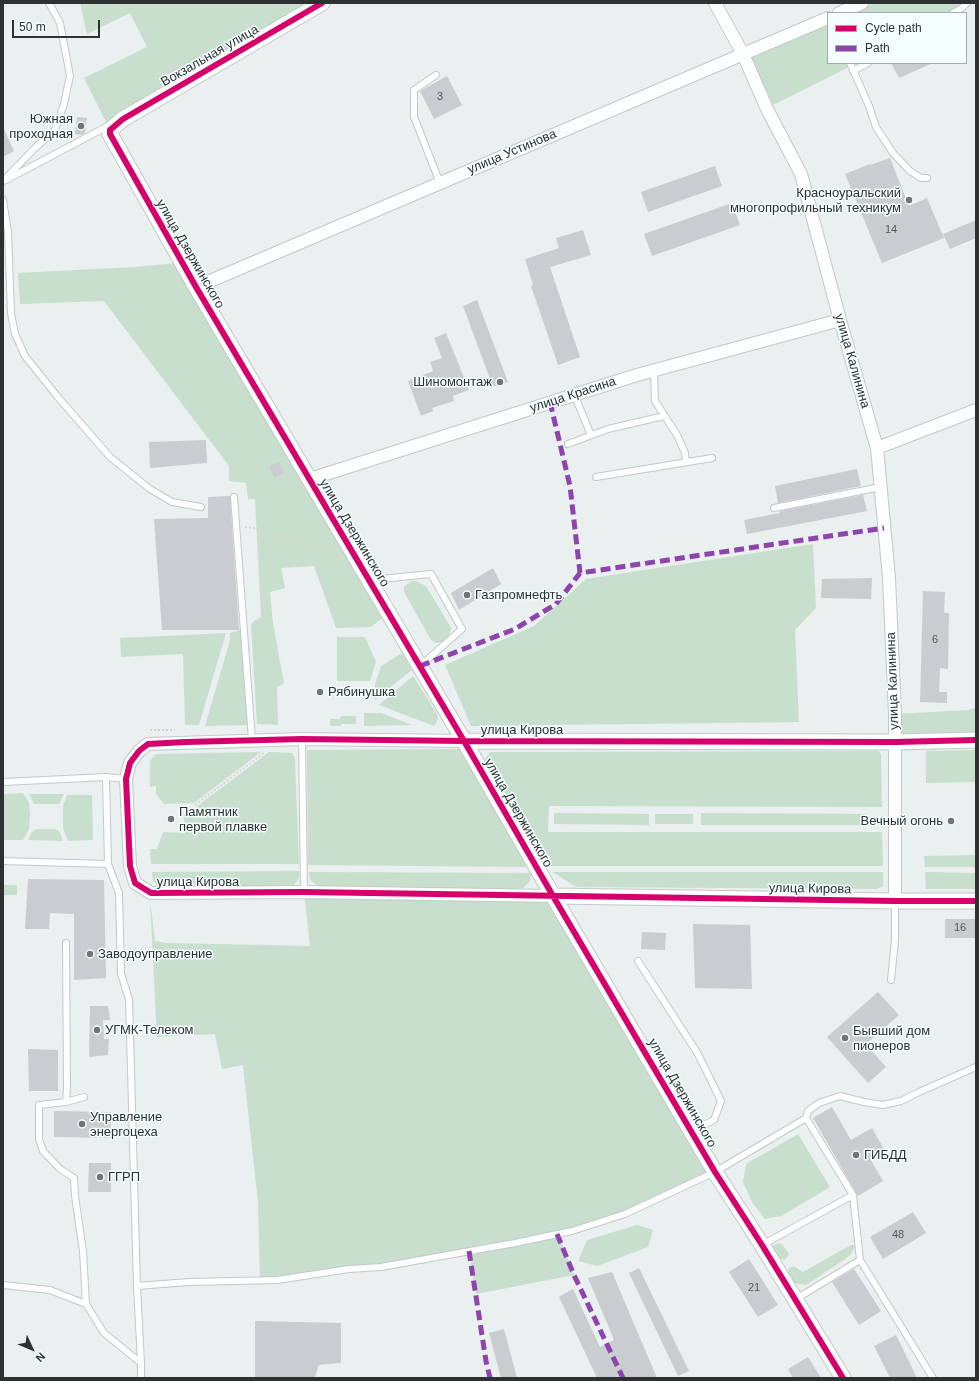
<!DOCTYPE html>
<meta charset="utf-8">
<style>
body{margin:0}
#map{position:relative;width:979px;height:1381px;overflow:hidden;background:#eaefef;font-family:Arial,sans-serif}
canvas{display:block}
.frame{position:absolute;inset:0;border:4px solid #2e3131;pointer-events:none}
.legend{position:absolute;left:827px;top:12px;width:140px;height:52px;box-sizing:border-box;background:#f5fefe;border:1px solid #a5acac;margin:0;padding:5px 7px;list-style:none;font-size:12px;color:#2e3131}
.legend li{display:flex;align-items:center;gap:8px;height:20px}
.legend b{width:20px;border:1px solid #a5acac}
.north{position:absolute;left:12px;top:1329px;width:40px;height:40px;-webkit-text-stroke:3px #f5fefe;paint-order:stroke;rotate:134deg;font-size:11px;font-weight:700;line-height:16px;text-align:center;color:#2e3131}
.north::after{content:'';display:block;margin:auto;width:14px;height:18px;background:#2e3131;clip-path:polygon(50% 0,100% 100%,50% 72%,0 100%)}
.scale{position:absolute;left:12px;top:20px;width:88px;height:18px;box-sizing:border-box;border:2px solid #2e3131;border-top:0;padding-left:5px;font-size:12px;line-height:14px;white-space:nowrap;color:#2e3131;-webkit-text-stroke:3px #f5fefe;paint-order:stroke}
</style>
<div id="map">
<canvas width="979" height="1381"></canvas>
<div class="frame"></div>
<ul class="legend">
<li><b style="height:5px;background:#d6006c"></b>Cycle path</li>
<li><b style="height:5px;background:#8e44ad"></b>Path</li>
</ul>
<div class="north">N</div>
<div class="scale">50 m</div>
</div>
<script>
const ctx = document.querySelector('canvas').getContext('2d');
ctx.lineJoin = 'round';
function fillPath(path, color) {
  ctx.fillStyle = color;
  ctx.fill(path, 'evenodd');
}
function poly(rows) {
  const path = new Path2D();
  for (const r of rows) {
    path.moveTo(r[0], r[1]);
    for (let i = 2; i < r.length; i += 2) path.lineTo(r[i], r[i + 1]);
  }
  return path;
}
function stroke(path, color, width, dash) {
  ctx.strokeStyle = color;
  ctx.lineWidth = width;
  ctx.lineCap = dash ? 'butt' : 'round';
  ctx.setLineDash(dash || []);
  ctx.stroke(path);
}
function drawText(font, color, halo, rows, align = 'center') {
  ctx.font = font + ' Arial,sans-serif';
  ctx.lineWidth = 3;
  ctx.setLineDash([]);
  ctx.textBaseline = 'middle';
  ctx.strokeStyle = halo;
  ctx.fillStyle = color;
  for (const [text, x, y, turn = 0] of rows) {
    ctx.save();
    ctx.translate(x, y);
    ctx.rotate((+turn || 0) * Math.PI / 180);
    ctx.textAlign = isNaN(turn) ? turn : align;
    if (halo) ctx.strokeText(text, 0, 0);
    ctx.fillText(text, 0, 0);
    ctx.restore();
  }
}
const green = poly([
 [80,3,322,3,110,130,84,78,147,47,130,13,87,34],
 [874,3,971,3,953,13,851,13],
 [828,23,828,63,857,63,773,105,750,56],
 [177,263,382,618,371,627,336,628,314,566,281,568,285,588,270,592,273,623,284,683,277,687,278,725,257,724,251,625,254,621,261,617,255,499,248,499,246,483,229,481,229,466,104,301,20,304,18,273,135,267],
 [813,544,816,608,795,630,799,722,471,726,445,665,534,626,586,579],
 [412,581,416,581,426,586,451,628,449,636,443,642,436,643,431,640,404,592,404,587],
 [240,630,248,725,205,726,230,640,230,633],
 [226,633,199,725,185,725,183,654,121,657,120,638],
 [337,637,365,637,376,662,370,681,337,681],
 [402,653,412,670,375,700,375,684,381,666],
 [413,676,437,714,438,719,434,726,379,705],
 [976,708,976,740,896,742,895,714,968,710],
 [364,713,381,713,412,725,364,726],
 [341,716,356,716,356,724,341,724,341,726,330,726,330,719,340,719],
 [461,749,527,867,308,865,307,750],
 [976,750,976,782,926,783,926,751],
 [878,751,881,754,882,807,549,806,548,832,882,832,883,866,549,866,485,759,490,752],
 [261,752,194,803,164,804,156,794,156,786,150,787,150,762,151,759,156,754],
 [269,752,292,753,295,759,299,864,151,864,150,849,157,849,163,832,184,833,184,814,196,814,196,807],
 [23,793,29,803,30,815,29,829,23,840,3,840,3,794],
 [29,794,64,794,59,804,34,804],
 [67,795,92,795,93,840,68,841,63,828,63,806],
 [554,813,649,814,649,825,554,824],
 [701,813,866,814,866,825,701,825],
 [655,814,693,814,693,824,655,824],
 [36,829,56,829,60,832,63,841,28,840,32,832],
 [976,855,976,867,925,867,924,856],
 [299,871,299,878,293,886,159,887,153,881,152,872],
 [309,872,531,873,530,881,523,888,515,889,318,886,310,880],
 [553,872,883,872,883,886,877,889,576,887],
 [925,872,976,873,976,889,926,889],
 [3,885,17,885,17,895,3,895],
 [304,892,553,896,715,1172,625,1214,558,1234,574,1275,476,1294,469,1252,430,1258,260,1281,258,1203,243,1065,222,1069,215,1034,157,1037,150,899,155,941,167,943,310,946],
 [798,1134,830,1187,781,1216,765,1219,752,1202,743,1182,746,1164],
 [637,1225,653,1230,648,1247,597,1266,578,1261,587,1240],
 [780,1243,785,1248,789,1254,785,1260,779,1258,772,1246],
 [851,1245,856,1245,851,1254,844,1260,806,1285,795,1283,791,1279,788,1273,789,1268,794,1266,803,1272]
]);
const building = poly([
 [891,63,933,63,899,78],
 [447,76,462,105,434,119,420,91],
 [77,117,87,118,85,133,81,135,75,134],
 [3,127,14,151,3,157],
 [890,158,909,206,927,198,944,238,882,263,845,174,870,164,870,165],
 [715,166,722,186,648,212,641,192],
 [732,203,740,225,652,256,644,234],
 [976,220,976,238,950,249,943,234],
 [583,230,591,255,550,267,580,357,558,365,531,286,533,285,525,259,559,248,556,238],
 [477,300,508,382,493,387,463,306],
 [446,333,469,390,453,396,454,401,432,408,433,411,421,416,408,381,433,371,430,362,442,358,434,338],
 [206,440,207,463,150,468,149,442],
 [279,462,284,473,274,478,269,466],
 [857,469,861,486,778,503,775,486],
 [863,495,867,511,747,534,744,520,780,513,780,511],
 [230,496,239,630,162,630,154,519,208,518,208,497],
 [493,568,501,584,459,610,451,593],
 [872,578,871,599,821,598,822,579],
 [923,591,945,592,944,613,949,613,948,669,940,668,939,692,947,692,947,703,920,702],
 [28,879,104,880,106,978,74,980,74,914,50,913,49,929,25,929],
 [945,919,976,919,976,938,945,938],
 [693,924,750,925,752,989,695,988],
 [642,932,666,933,665,950,641,949],
 [878,992,899,1015,866,1044,886,1067,868,1083,827,1037],
 [90,1006,108,1006,110,1020,103,1020,104,1039,109,1039,108,1055,89,1057],
 [28,1049,58,1050,58,1091,29,1091],
 [832,1107,851,1140,872,1128,885,1151,871,1160,883,1181,858,1196,813,1118],
 [54,1111,111,1112,110,1138,54,1137],
 [89,1163,111,1163,111,1192,88,1192],
 [913,1212,926,1233,883,1259,870,1237],
 [749,1259,778,1305,758,1317,729,1272],
 [639,1268,689,1371,678,1376,629,1273],
 [854,1269,881,1311,859,1325,832,1282],
 [612,1272,657,1378,597,1378,559,1297,573,1289,600,1347,614,1340,588,1278],
 [255,1321,341,1323,341,1363,319,1365,315,1377,255,1378],
 [504,1329,517,1378,501,1378,489,1333],
 [896,1335,917,1378,890,1378,874,1346],
 [808,1357,821,1378,793,1378,788,1369]
]);
const path = poly([
 [106,118,102,105,282,3],
 [245,527,256,528,339,557],
 [150,730,175,730],
 [195,805,265,752]
]);
const service = poly([
 [953,13,962,8,967,3],
 [850,63,869,106,876,127,893,153,910,171,921,178,927,178],
 [853,71,868,63],
 [436,75,414,90,414,117,440,183],
 [6,180,108,126,109,128],
 [3,181,35,148,55,130,64,104,70,76,60,23,49,3],
 [3,200,8,232,11,313,15,334,25,356,57,396,110,457,150,489,172,502,201,507],
 [654,370,655,401,677,435,685,453,686,462],
 [574,394,591,435],
 [568,444,608,429,664,416],
 [596,477,712,458],
 [234,497,252,740],
 [774,508,881,487],
 [370,580,431,574,462,629,420,666],
 [302,739,304,892],
 [3,782,106,777,126,779],
 [3,861,108,864,106,777],
 [108,864,119,893,121,974,129,999,137,1286,141,1363],
 [638,961,698,1054,721,1101,714,1120,691,1131],
 [891,980,895,940,895,901],
 [84,1097,66,1102,39,1105,39,1139,43,1151,60,1169,74,1178,75,1196,83,1251,86,1304,104,1333,141,1363,141,1378],
 [66,1102,67,1087,66,943],
 [762,1245,853,1195],
 [860,1260,853,1195,806,1118,808,1111,819,1103,840,1096,864,1102,883,1105,901,1101,917,1093,976,1067],
 [3,1285,50,1290,86,1304],
 [137,1286,189,1282,277,1280,349,1269,381,1267,515,1243,572,1231,625,1214,715,1172,806,1118],
 [796,1299,860,1260,933,1378]
]);
const minor = poly([
 [715,3,743,54,767,109,801,174,840,320,877,448,889,578,895,714,895,901],
 [839,13,862,3],
 [196,287,828,18],
 [877,448,976,410],
 [310,479,637,375,840,320],
 [464,741,302,739,148,744,139,751,130,763,126,779,130,866,135,883,151,893,304,892,553,896]
]);
const tertiary = poly([
 [322,3,123,119,110,130,110,134,196,287,464,741,553,896,715,1172,762,1245,843,1378],
 [464,741,896,742,976,740],
 [553,896,895,901,976,901]
]);
const quiet = poly([
 [550,402,570,486,580,573],
 [420,666,515,629,556,604,580,573,884,528],
 [557,1234,574,1275,623,1378],
 [469,1251,486,1361,490,1378]
]);
const cycleway = poly([
 [322,3,123,119,110,130,110,134,196,287,464,741,553,896,715,1172,762,1245,843,1378],
 [976,740,896,742,464,741,302,739,186,742,148,744,139,751,130,763,126,779,130,866,135,883,151,893,304,892,895,901,976,901]
]);
const markers = [
 [81,126,4,"#707474"],
 [909,200,4,"#707474"],
 [500,382,4,"#707474"],
 [467,595,4,"#707474"],
 [320,692,4,"#707474"],
 [171,819,4,"#707474"],
 [951,821,4,"#707474"],
 [90,954,4,"#707474"],
 [97,1030,4,"#707474"],
 [845,1038,4,"#707474"],
 [82,1124,4,"#707474"],
 [856,1155,4,"#707474"],
 [100,1177,4,"#707474"]
];
const numberNames = [
 ["3",440,97],
 ["14",891,230],
 ["6",935,640],
 ["16",960,928],
 ["48",898,1235],
 ["21",754,1288]
];
const streetNames = [
 ["Вокзальная улица",210,56,-30],
 ["улица Устинова",512,152,-23],
 ["улица Дзержинского",190,254,60],
 ["улица Калинина",852,361,74],
 ["улица Красина",573,395,-18],
 ["улица Дзержинского",354,533,59],
 ["улица Калинина",893,681,-92],
 ["улица Кирова",522,730],
 ["улица Дзержинского",518,813,60],
 ["улица Кирова",198,882],
 ["улица Кирова",810,889,1],
 ["улица Дзержинского",682,1093,60]
];
const poiNames = [
 ["Южная",73,119,"right"],
 ["проходная",73,134,"right"],
 ["Красноуральский",901,193,"right"],
 ["многопрофильный техникум",901,208,"right"],
 ["Шиномонтаж",492,382,"right"],
 ["Газпромнефть",475,595],
 ["Рябинушка",328,692],
 ["Памятник",179,812],
 ["первой плавке",179,827],
 ["Вечный огонь",943,821,"right"],
 ["Заводоуправление",98,954],
 ["УГМК-Телеком",105,1030],
 ["Бывший дом",853,1031],
 ["пионеров",853,1046],
 ["Управление",90,1117],
 ["энергоцеха",90,1132],
 ["ГИБДД",864,1155],
 ["ГГРП",108,1177]
];
fillPath(green, '#c8dfce');
fillPath(building, '#cacdcf');
stroke(service, '#c5c8c8', 8);
stroke(minor, '#c5c8c8', 14);
stroke(tertiary, '#c5c8c8', 17);
stroke(path, '#d4d6d6', 2, [2, 2]);
stroke(service, '#fcfdfd', 6);
stroke(minor, '#fcfdfd', 12);
stroke(tertiary, '#fcfdfd', 15);
stroke(quiet, '#8e44ad', 5, [10, 5]);
stroke(cycleway, '#d6006c', 6);
for (const [x, y, r, color] of markers) {
  const dot = new Path2D();
  dot.arc(x, y, r, 0, 2 * Math.PI);
  ctx.fillStyle = color;
  ctx.fill(dot);
  stroke(dot, '#f5fefe', 1.5);
}
drawText('11px', '#555858', null, numberNames);
drawText('13px', '#2e3131', '#f5fefe', streetNames);
drawText('13px', '#2e3131', '#f5fefe', poiNames, 'left');
</script>
